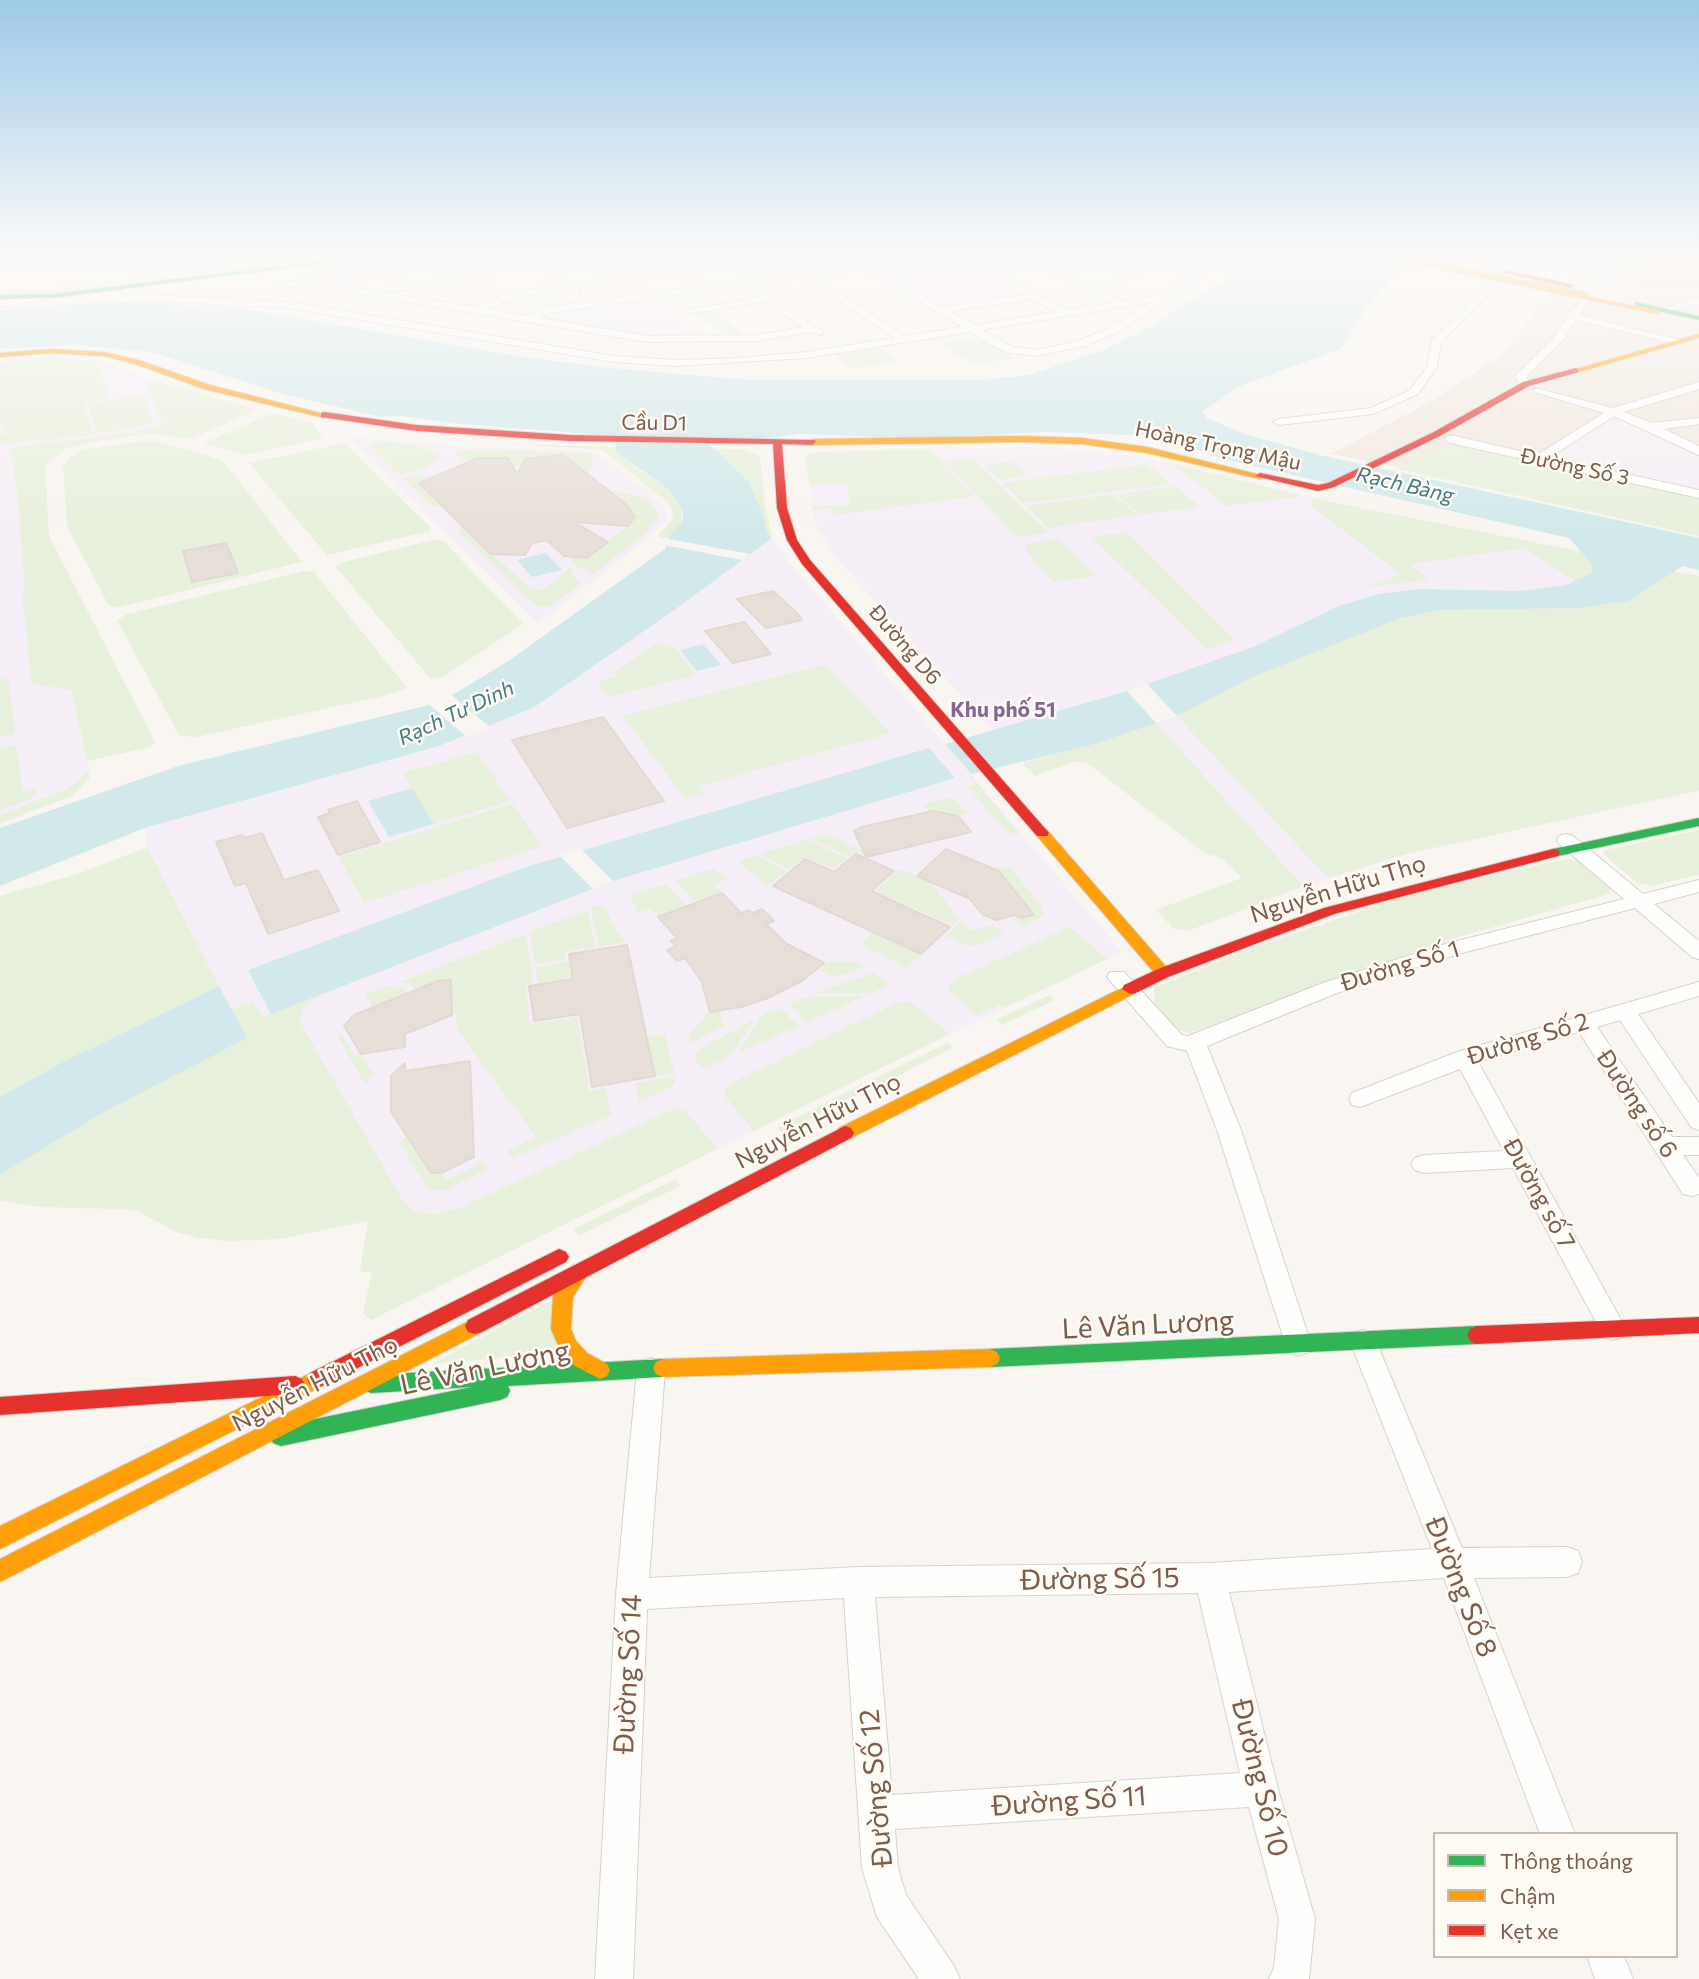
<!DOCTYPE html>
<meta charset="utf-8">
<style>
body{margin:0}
#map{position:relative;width:1699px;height:1979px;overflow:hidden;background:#f9f5f0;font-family:Commissioner,sans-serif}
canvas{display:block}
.legend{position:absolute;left:1433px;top:1832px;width:245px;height:126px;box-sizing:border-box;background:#fffaf3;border:2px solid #cabbb1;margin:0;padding:9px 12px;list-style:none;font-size:21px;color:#7a5c4d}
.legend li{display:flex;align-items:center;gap:14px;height:35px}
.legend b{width:35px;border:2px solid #cabbb1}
</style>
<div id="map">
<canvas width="1699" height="1979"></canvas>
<ul class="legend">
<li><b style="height:9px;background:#30b455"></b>Thông thoáng</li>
<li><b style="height:9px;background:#ff9f0a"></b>Chậm</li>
<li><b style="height:9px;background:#e5322d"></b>Kẹt xe</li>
</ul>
</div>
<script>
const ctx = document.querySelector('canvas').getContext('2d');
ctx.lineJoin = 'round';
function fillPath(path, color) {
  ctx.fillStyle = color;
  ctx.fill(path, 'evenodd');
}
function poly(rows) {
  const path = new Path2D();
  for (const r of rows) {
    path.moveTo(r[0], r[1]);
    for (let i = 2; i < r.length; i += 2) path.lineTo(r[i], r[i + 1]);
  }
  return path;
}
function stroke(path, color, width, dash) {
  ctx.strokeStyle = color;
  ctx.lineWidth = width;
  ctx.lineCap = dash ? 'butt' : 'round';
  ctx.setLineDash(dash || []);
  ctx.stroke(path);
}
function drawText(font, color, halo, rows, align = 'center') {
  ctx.font = font + ' Commissioner,sans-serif';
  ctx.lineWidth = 5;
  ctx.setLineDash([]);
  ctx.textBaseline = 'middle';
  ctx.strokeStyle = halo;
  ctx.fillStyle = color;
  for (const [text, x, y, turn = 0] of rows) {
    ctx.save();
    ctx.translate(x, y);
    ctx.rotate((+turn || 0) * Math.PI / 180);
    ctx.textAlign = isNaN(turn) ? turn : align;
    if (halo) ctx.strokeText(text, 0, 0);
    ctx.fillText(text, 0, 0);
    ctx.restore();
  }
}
const residential = poly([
 [1594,257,1699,257,1699,525,1331,454,1437,398,1502,354,1543,302]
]);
const education = poly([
 [957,261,1021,294,943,306,881,271],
 [652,298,657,299,706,335,652,337,546,319,550,312],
 [47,357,99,360,156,381,172,419,141,432,26,446,90,778,72,796,0,824,0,361],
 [1610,420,1627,421,1699,457,1699,490,1554,457,1555,454],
 [349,437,467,447,593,451,660,502,665,509,667,520,648,538,538,623],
 [1032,447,1139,456,1387,515,1699,576,1699,791,1406,854,1288,892,1188,931,1173,928,1156,910,1242,878,1220,857,1206,854,1086,762,1072,762,1035,776,837,559,815,524,805,458,812,453],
 [772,538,789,562,1122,952,954,1032,371,1320,363,1313,372,1272,360,1272,368,1221,231,1010,147,847,145,828,439,746,533,708]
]);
const green = poly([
 [319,257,367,257,53,294,0,295,0,289,56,288],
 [713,310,746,335,725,336,694,313],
 [979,338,1015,358,975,365,940,344],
 [880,348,899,362,853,369,834,355],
 [48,358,96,361,109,397,84,403,93,435,0,444,0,435,6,433,5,425,0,426,0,362],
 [156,381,258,410,190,439,149,434,97,441,66,449,45,464,49,536,155,742,150,747,87,761,72,691,32,683,22,595,25,590,18,498,11,450,17,446,130,433,158,425,162,421,147,382],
 [144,395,153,423,130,430,96,432,88,403],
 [274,413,313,423,323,438,246,455,203,443],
 [141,441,155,441,212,457,225,463,302,562,120,607,109,606,67,526,63,466,69,458,82,450],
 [376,441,415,445,441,456,423,470,399,475,368,444],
 [344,443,431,528,430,531,327,555,249,463],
 [501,443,614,447,636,468,668,489,681,507,682,523,669,539,658,536,672,520,673,512,668,503,603,450],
 [1451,443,1699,496,1699,536,1398,469],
 [712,449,742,449,760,456,765,506,772,538,767,534,764,516,748,482],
 [930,449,975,496,835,515,830,508,813,510,812,507,850,505,846,484,809,485,805,458,807,455,818,452],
 [466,450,577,452,587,453,593,458,589,475,562,455,525,459,521,466,510,468,508,458,478,458,466,463,455,453],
 [973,458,1020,505,1048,532,1017,537,945,461],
 [1012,461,1028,476,1001,480,985,465],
 [1172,463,1303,496,1226,506],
 [1147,464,1171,484,1023,503,1002,483],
 [421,475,431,478,419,483,434,498,446,495,438,501,445,509,428,504,403,478],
 [1175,486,1200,507,1140,515,1116,494],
 [607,489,647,498,659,515,643,536,593,574,584,568,579,569,568,557,587,558,628,526,635,517,627,505,583,513,620,500],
 [1113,494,1137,515,1048,528,1026,506],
 [1311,498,1582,552,1591,563,1593,573,1575,581,1525,548,1410,564,1429,580,1368,587,1401,574,1312,507],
 [461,524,531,590,545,589,570,567,574,571,571,572,580,584,550,607,537,607,459,532],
 [1127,532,1234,639,1208,650,1092,537],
 [1058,539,1095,576,1053,582,1025,550,1029,543],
 [433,540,443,541,523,624,444,676,431,679,336,567,340,563],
 [304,571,314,572,407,688,383,696,196,737,179,735,117,620,127,614],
 [1674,572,1699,576,1699,790,1406,854,1328,878,1177,716,1255,676,1401,618,1440,610,1580,608,1658,581],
 [663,642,667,647,673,646,696,675,613,696,602,692,599,685,601,681,617,676,615,672,653,645],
 [824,665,891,733,699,786,704,794,685,799,623,716],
 [8,678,15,734,0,737,0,680],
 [1156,723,1303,886,1188,931,1173,928,1156,910,1242,878,1220,857,1206,854,1086,762,1072,762,1035,776,1023,764],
 [16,745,23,792,36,789,37,793,28,800,0,810,0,748],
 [477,752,510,801,434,824,403,773],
 [88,771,89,778,71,796,0,823,0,815,69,788],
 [970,777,972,777,1019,833,1010,833,1003,829,968,786,976,784],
 [946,798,956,801,967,814,958,816,929,812,924,805],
 [512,804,543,846,364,903,339,857],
 [1699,830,1699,875,1651,886,1637,883,1603,854,1605,850],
 [825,834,875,856,872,858,855,851,849,856,809,839],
 [806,840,847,858,833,869,805,857,788,869,760,854],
 [147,847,219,986,61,1063,0,1097,0,896,81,873],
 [757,855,786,871,767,886,738,862],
 [1565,859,1580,861,1611,886,1609,894,1445,941,1189,1033,1174,1028,1155,1006,1154,988,1254,947,1417,892],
 [991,867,1010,867,1043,908,1044,916,1022,927,1012,919,1029,916,1031,912,999,871],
 [713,869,727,879,714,885,722,893,697,903,676,880],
 [900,869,931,883,959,919,952,925,875,891],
 [665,884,687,907,658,917,651,909,638,913,630,895],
 [599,905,604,907,617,931,626,942,599,947,591,908],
 [588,910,595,947,565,952,565,959,535,964,530,932],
 [961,921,969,931,992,925,1004,934,971,947,946,936],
 [1070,927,1107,959,1004,1008,1000,1005,977,1016,948,990,951,981],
 [872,932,921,954,907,968,861,945],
 [526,934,533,983,525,984,530,1024,578,1017,589,1091,606,1088,611,1115,512,1158,507,1151,536,1137,457,1029,456,1014,452,1015,450,981,438,981,415,990,411,984,400,982],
 [570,961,573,979,538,984,536,967],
 [857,961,867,966,835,977,817,969,824,963],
 [873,973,886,981,887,985,873,993,816,993],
 [389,986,404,988,407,993,373,1007,365,995],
 [326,992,308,1003,302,1011,300,1022,403,1201,414,1212,436,1214,457,1209,676,1108,687,1112,717,1149,371,1320,363,1313,372,1272,360,1272,368,1221,280,1239,228,1241,199,1238,177,1232,137,1211,122,1209,41,1207,0,1200,0,1175,104,1112,231,1010,253,1001,262,1017],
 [1049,995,1055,1000,1002,1025,996,1020],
 [864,996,806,1023,800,1018,801,1013,790,1007,793,1005,790,1003,807,997],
 [910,1002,950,1034,754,1131,724,1095,727,1085,897,1003],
 [779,1008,787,1012,787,1018,794,1020,799,1026,738,1053,762,1015],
 [720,1011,723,1026,691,1043,689,1034,710,1012],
 [755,1019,729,1057,706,1068,699,1066,694,1054,698,1050],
 [341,1033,355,1056,361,1054,374,1074,368,1077,370,1081,365,1084,337,1035],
 [665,1035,674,1073,655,1076,647,1037],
 [948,1043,953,1048,875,1087,869,1081],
 [675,1076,675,1083,671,1087,639,1101,636,1083],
 [862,1084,868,1090,782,1133,777,1128],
 [407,1138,428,1171,441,1173,446,1180,483,1162,488,1169,445,1190,430,1190,399,1142],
 [676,1179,680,1186,578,1236,574,1229],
 [551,1300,557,1353,432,1364]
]);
const water = poly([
 [1260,257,1417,257,1373,298,1341,349,1240,386,1203,411,1206,418,1248,435,1324,456,1699,538,1699,570,1683,566,1628,601,1580,608,1440,610,1401,618,1255,676,1177,716,1091,745,971,774,945,744,1127,691,1253,647,1339,606,1379,594,1418,589,1521,591,1566,585,1593,573,1591,563,1569,538,1227,460,1156,436,1045,432,912,438,801,434,708,443,748,481,764,516,767,534,772,538,673,611,533,708,439,746,145,828,0,886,0,828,178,766,441,702,510,660,665,549,671,534,682,523,683,516,681,507,668,489,616,452,615,439,608,435,460,424,402,416,380,417,283,394,152,352,73,345,0,349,0,310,109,301,239,308,530,358,622,369,750,380,982,380,1028,375,1101,351,1143,331],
 [1597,257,1607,257,1605,262,1606,265,1625,280,1617,285,1608,285,1589,283,1577,278],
 [546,553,562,570,532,577,517,560],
 [703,644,721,665,697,671,680,650],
 [929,748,955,778,613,881,271,1014,248,970,526,867],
 [412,788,434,824,389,837,368,801],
 [219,986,247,1038,104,1112,0,1175,0,1097,61,1063]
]);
const pier = poly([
 [666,538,669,539,750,554,742,560,663,545],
 [1147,684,1177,716,1156,723,1127,691],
 [448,692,491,728,467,737,426,702,439,699],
 [580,848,613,881,593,889,560,856]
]);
const building = poly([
 [1630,257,1699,257,1699,287,1634,288,1647,279,1642,277,1630,257],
 [563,455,627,505,635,517,628,526,574,522,608,542,587,558,564,556,547,540,532,543,525,555,491,554,419,483,478,458,508,458,517,474,525,459,563,455],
 [226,543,238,573,192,582,183,551,226,543],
 [773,591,797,613,802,620,766,628,737,599,773,591],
 [744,622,771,654,733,663,705,631,744,622],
 [603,717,664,801,567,828,512,740,603,717],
 [357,801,380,842,338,855,318,817,330,813,328,810,357,801],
 [933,811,958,816,971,832,866,857,854,831,861,827,933,811],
 [262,833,284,880,318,870,339,911,268,934,246,883,235,886,216,842,242,835,244,838,262,833],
 [946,849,999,871,1034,915,1021,918,1014,915,996,920,982,914,970,899,917,876,946,849],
 [856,854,894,871,871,891,950,927,921,954,773,886,805,859,834,872,856,854],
 [722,893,741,913,749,910,753,913,762,909,774,921,766,924,787,944,824,963,802,981,768,998,741,1007,710,1012,702,982,685,958,677,961,667,950,676,946,671,941,677,938,658,917,722,893],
 [627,945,655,1076,592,1087,580,1014,534,1021,529,986,573,979,569,954,627,945],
 [451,980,452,1015,405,1034,405,1047,361,1054,344,1026,354,1015,438,981,451,980],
 [470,1061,474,1157,441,1173,431,1173,391,1112,391,1076,405,1063,405,1071,470,1061]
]);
const street = poly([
 [20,257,51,257,0,265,0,259,20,257],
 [168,257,177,257,183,275,177,275,168,257],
 [486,257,513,257,346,280,351,287,476,307,509,293,562,285,532,257,541,257,572,284,773,257,799,257,577,289,581,293,576,296,568,290,514,298,488,309,527,316,548,307,795,273,795,269,798,268,805,271,907,257,932,257,874,267,942,307,1023,295,955,257,966,257,1067,310,1112,303,1020,257,1032,257,1089,285,1111,282,1120,276,1083,257,1095,257,1126,272,1149,257,1159,257,1117,286,1098,289,1123,301,1162,295,1216,257,1226,257,1171,299,1115,333,1085,346,1036,356,1005,352,970,332,806,358,677,366,614,362,289,308,131,300,126,297,123,287,131,285,135,294,289,302,614,356,677,360,739,358,806,352,895,338,802,277,754,284,822,331,822,335,810,332,757,341,647,342,348,292,337,281,279,289,274,286,279,283,486,257],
 [863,269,937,312,962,327,906,336,812,276,863,269],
 [744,285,761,297,680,311,685,314,767,302,803,327,757,335,647,336,539,318,550,313,744,285],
 [1031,299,1056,312,974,325,950,311,1031,299],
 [1152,302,1107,329,1078,341,1036,350,1012,347,982,330,1152,302],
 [646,257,672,257,609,268,605,265,646,257],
 [1517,257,1526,257,1441,343,1437,367,1418,394,1373,414,1279,425,1273,422,1279,419,1371,408,1410,390,1427,367,1432,340,1517,257],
 [492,274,495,275,495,279,390,292,385,289,390,286,492,274],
 [50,293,53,294,53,298,0,307,0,301,50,293],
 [1586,296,1591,299,1580,315,1683,341,1678,344,1576,320,1563,340,1526,377,1531,384,1530,386,1522,386,1515,377,1516,375,1555,336,1569,314,1586,296],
 [1699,298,1699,304,1663,313,1658,310,1699,298],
 [1699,382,1699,389,1624,412,1652,423,1699,418,1699,424,1664,429,1699,446,1699,455,1614,416,1550,457,1699,490,1699,498,1450,443,1444,439,1450,435,1537,455,1604,413,1535,392,1535,388,1613,408,1699,382],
 [1566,834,1573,836,1643,894,1699,880,1699,892,1654,904,1699,941,1699,959,1692,957,1635,908,1458,954,1337,993,1207,1046,1241,1130,1311,1344,1308,1352,1298,1356,1288,1352,1217,1130,1187,1051,1167,1046,1107,977,1110,972,1124,972,1182,1035,1188,1036,1323,983,1445,944,1624,899,1559,844,1557,840,1559,836,1566,834],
 [1699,982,1699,996,1638,1014,1699,1103,1699,1130,1691,1127,1620,1020,1597,1027,1672,1137,1699,1137,1699,1155,1683,1155,1699,1178,1699,1194,1692,1196,1683,1194,1579,1032,1478,1062,1626,1329,1622,1337,1613,1340,1604,1337,1513,1168,1423,1173,1415,1170,1411,1164,1415,1158,1423,1155,1504,1151,1460,1069,1360,1107,1352,1105,1349,1099,1352,1093,1457,1052,1699,982],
 [1363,1330,1372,1333,1376,1341,1462,1548,1567,1547,1578,1551,1582,1562,1578,1573,1567,1577,1474,1578,1575,1834,1540,1834,1444,1578,1229,1592,1278,1789,1315,1919,1309,1979,1269,1979,1274,1968,1279,1919,1249,1807,895,1829,898,1868,906,1895,954,1966,960,1979,919,1979,877,1917,862,1868,844,1598,647,1609,633,1979,595,1979,616,1594,637,1370,641,1362,651,1358,661,1362,665,1370,649,1578,858,1567,1210,1563,1432,1549,1350,1341,1354,1333,1363,1330],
 [1198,1593,1240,1773,892,1795,875,1597,1198,1593],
 [1587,1956,1624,1956,1633,1979,1595,1979,1587,1956]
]);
const fast = poly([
 [354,257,375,257,52,298,0,299,0,295,52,294,354,257],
 [1635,302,1699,316,1699,320,1635,306,1635,302],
 [1699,818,1699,826,1553,857,1546,853,1553,849,1699,818],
 [1477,1326,1484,1329,1487,1335,1484,1341,1477,1344,990,1367,983,1364,980,1358,983,1352,990,1349,1477,1326],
 [663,1359,670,1362,673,1368,670,1374,663,1377,508,1386,510,1391,507,1397,500,1400,281,1446,273,1443,270,1436,273,1429,281,1426,472,1387,371,1393,364,1390,361,1384,364,1378,371,1375,663,1359]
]);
const slow = poly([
 [1553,290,1657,310,1661,312,1657,314,1551,293,1553,290],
 [1699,334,1699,338,1579,372,1572,370,1699,334],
 [50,349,104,352,138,360,210,385,328,415,324,418,204,389,135,364,104,356,50,353,0,357,0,353,50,349],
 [1022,436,1082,438,1147,447,1265,476,1260,479,1147,453,1082,444,1022,442,812,445,808,442,812,439,1022,436],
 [1042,829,1047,830,1168,969,1171,973,1168,977,1158,977,1037,836,1035,833,1042,829],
 [1130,984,1138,989,1136,993,851,1138,845,1140,839,1138,836,1133,839,1128,1130,984],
 [579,1264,586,1266,589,1272,573,1297,571,1329,576,1341,587,1353,607,1364,610,1370,607,1376,600,1379,573,1365,561,1352,551,1329,553,1295,572,1266,579,1264],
 [475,1318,482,1320,485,1326,482,1332,0,1582,0,1559,475,1318],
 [990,1349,997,1352,1000,1358,997,1364,990,1367,663,1377,656,1374,653,1368,656,1362,663,1359,990,1349],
 [317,1370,324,1373,327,1379,324,1385,0,1549,0,1526,317,1370]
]);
const jam = poly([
 [1506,270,1571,284,1574,286,1571,288,1504,273,1506,270],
 [1576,368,1579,372,1529,386,1438,437,1334,487,1318,491,1255,476,1260,473,1318,485,1328,483,1432,433,1523,382,1576,368],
 [324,412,417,425,570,435,815,440,816,442,812,445,782,444,787,508,797,540,810,560,1049,833,1047,836,1037,836,802,564,787,540,777,508,773,444,570,441,417,431,321,417,321,413,324,412],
 [1553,849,1558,850,1560,853,1558,856,1334,914,1168,977,1136,993,1130,994,1122,989,1124,985,1158,969,1324,908,1553,849],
 [845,1126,851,1128,854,1133,851,1138,482,1332,475,1334,468,1332,465,1326,468,1320,845,1126],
 [559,1249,566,1252,569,1257,566,1262,324,1385,317,1388,310,1385,307,1379,310,1373,559,1249],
 [1699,1317,1699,1333,1477,1344,1470,1341,1467,1335,1470,1329,1477,1326,1699,1317],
 [295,1376,302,1379,305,1385,302,1391,295,1394,0,1415,0,1397,295,1376]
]);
const slowBridge = poly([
 [1398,257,1586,296]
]);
const farStreetnames = [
 ["Cầu D1",654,423,1],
 ["Hoàng Trọng Mậu",1218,446,12],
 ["Đường Số 3",1575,467,12],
 ["Đường D6",905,645,49]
];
const farWaternames = [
 ["Rạch Bàng",1405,485,13],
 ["Rạch Tư Dinh",456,713,-25]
];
const farNeighbourhoodnames = [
 ["Khu phố 51",1003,710]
];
const streetNames = [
 ["Nguyễn Hữu Thọ",1338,889,-17],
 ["Đường Số 1",1400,966,-17],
 ["Đường Số 2",1528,1039,-17],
 ["Đường số 6",1637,1104,56],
 ["Nguyễn Hữu Thọ",818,1121,-27],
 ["Đường số 7",1539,1194,61],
 ["Nguyễn Hữu Thọ",315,1384,-27]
];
const nearStreetnames = [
 ["Lê Văn Lương",1148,1325,-3],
 ["Lê Văn Lương",485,1368,-12],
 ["Đường Số 15",1100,1579,-1],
 ["Đường Số 8",1461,1587,68],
 ["Đường Số 14",628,1674,-87],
 ["Đường Số 10",1260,1778,76],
 ["Đường Số 12",876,1788,-95],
 ["Đường Số 11",1069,1801,-4]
];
fillPath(residential, '#f2e8de');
fillPath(education, '#f6eef6');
fillPath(green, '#e7f0db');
fillPath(water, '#d0e8ea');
fillPath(pier, '#f9f5f0');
fillPath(building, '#e6ded7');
stroke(building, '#e2d8d2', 2);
stroke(street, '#d7d1cb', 2);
stroke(fast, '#d9d2cb', 2);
stroke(slow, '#d9d2cb', 2);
stroke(jam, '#d9d2cb', 2);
fillPath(street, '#fefefd');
fillPath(fast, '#30b455');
fillPath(slow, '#ff9f0a');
fillPath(jam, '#e5322d');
stroke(slowBridge, '#d9d2cb', 8, []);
stroke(slowBridge, '#ff9f0a', 7);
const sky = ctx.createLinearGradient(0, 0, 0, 534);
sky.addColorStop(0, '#9ec9e9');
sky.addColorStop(0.48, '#fcfaf8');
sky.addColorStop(1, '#fcfaf800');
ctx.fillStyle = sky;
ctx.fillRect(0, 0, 1699, 534);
drawText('21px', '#7a5c4d', '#fffaf3', farStreetnames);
drawText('italic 21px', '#437c86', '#fffaf3', farWaternames);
drawText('bold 21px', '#846695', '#fffaf3', farNeighbourhoodnames);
drawText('24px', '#7a5c4d', '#fffaf3', streetNames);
drawText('28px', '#7a5c4d', '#fffaf3', nearStreetnames);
</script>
